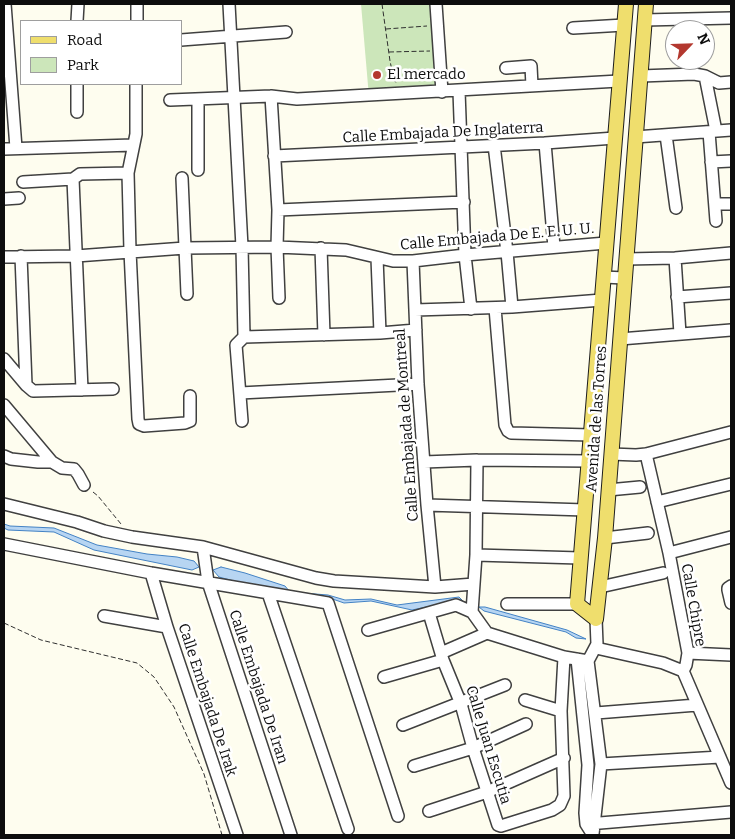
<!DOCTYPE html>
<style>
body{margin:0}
#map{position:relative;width:735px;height:839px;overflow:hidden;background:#fefdef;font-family:Bitter,serif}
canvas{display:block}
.frame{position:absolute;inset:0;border:5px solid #0d0d0d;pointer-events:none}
.legend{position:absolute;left:20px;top:20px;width:162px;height:65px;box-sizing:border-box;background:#fff;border:1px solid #9e9e9e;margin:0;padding:6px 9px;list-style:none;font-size:15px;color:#0d0d0d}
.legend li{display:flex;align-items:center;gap:10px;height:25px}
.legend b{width:25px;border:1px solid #9e9e9e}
.north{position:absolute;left:665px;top:20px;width:50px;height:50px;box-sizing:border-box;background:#fff;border:1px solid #9e9e9e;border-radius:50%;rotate:66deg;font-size:14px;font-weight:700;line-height:20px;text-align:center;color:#0d0d0d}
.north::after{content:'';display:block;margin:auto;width:18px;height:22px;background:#b3382f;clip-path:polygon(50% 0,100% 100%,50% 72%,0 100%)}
</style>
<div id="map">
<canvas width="735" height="839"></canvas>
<div class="frame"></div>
<ul class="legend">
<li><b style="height:6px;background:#efde6d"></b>Road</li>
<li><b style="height:14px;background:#cce6ba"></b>Park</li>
</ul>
<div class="north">N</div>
</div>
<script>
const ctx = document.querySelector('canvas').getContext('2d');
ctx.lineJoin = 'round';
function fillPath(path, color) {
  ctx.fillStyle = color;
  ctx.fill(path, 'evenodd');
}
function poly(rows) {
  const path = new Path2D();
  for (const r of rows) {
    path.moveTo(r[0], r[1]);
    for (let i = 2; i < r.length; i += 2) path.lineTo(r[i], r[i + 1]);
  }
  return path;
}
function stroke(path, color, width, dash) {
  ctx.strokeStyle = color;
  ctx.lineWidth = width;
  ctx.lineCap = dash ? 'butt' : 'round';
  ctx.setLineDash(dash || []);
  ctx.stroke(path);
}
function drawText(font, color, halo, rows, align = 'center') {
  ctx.font = font + ' Bitter,serif';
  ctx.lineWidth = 5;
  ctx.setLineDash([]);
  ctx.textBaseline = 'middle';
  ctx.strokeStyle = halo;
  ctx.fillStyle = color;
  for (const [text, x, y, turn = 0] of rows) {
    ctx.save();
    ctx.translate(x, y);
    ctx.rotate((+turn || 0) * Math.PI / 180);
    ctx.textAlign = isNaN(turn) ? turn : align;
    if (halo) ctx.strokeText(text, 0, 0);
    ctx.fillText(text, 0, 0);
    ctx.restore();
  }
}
const green = poly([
 [361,4,430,4,439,94,369,97]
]);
const water = poly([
 [4,524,10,526,54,528,97,545,147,554,177,557,194,561,199,567,192,570,94,550,54,532,8,530,4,528,4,524],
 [221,567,245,573,285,586,290,592,328,595,345,600,371,599,397,605,459,597,465,603,459,600,412,610,371,601,344,603,327,597,288,596,283,589,245,584,219,577,213,570,221,567],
 [479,607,485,607,567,630,586,639,576,638,566,632,484,611,479,607]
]);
const path = poly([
 [382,4,390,61,394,80,397,84],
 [386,29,427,26],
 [389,52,430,51],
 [93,492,98,496,121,524],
 [4,623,41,640,137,663,154,677,174,707,204,774,222,835]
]);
const minor = poly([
 [5,4,16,148],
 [229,4,242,247,244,337,236,345,242,421],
 [436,4,442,92],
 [644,20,731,18],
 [77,21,78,4],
 [137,21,137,4],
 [573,28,624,25],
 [181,40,286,32],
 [506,68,531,66,532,86],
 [641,76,694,74,705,76,719,83,731,82],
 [705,76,716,131],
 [136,84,136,134,128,173,130,251,138,419,139,424,144,426,185,423,190,421,190,396],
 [459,91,465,255,471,309],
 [271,96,278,210,277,247,279,298],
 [170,100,271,96,297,99,619,81],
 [77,112,77,84],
 [709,132,716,221],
 [666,135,676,208],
 [635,137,731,130],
 [545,143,554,247],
 [494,145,507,252,512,307],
 [4,149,133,145],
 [274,156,545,143,615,138],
 [711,162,731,161],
 [198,170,198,100],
 [182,178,187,294],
 [73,179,82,390],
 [23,182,73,179,80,174,128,173],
 [4,199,19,198],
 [715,204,731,204],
 [278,210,464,202],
 [321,248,324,335],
 [21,256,26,385],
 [4,257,76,256,185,248,277,247,346,250,393,261,413,261,465,255,606,243],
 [377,258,380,333],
 [675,258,680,334],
 [626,259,675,258,731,253],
 [413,261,418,384,427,505,435,587],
 [604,277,624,278],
 [677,297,731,293],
 [495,308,505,425,508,431,511,433,591,435],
 [415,310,512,307,602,300],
 [244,337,380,333,416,330],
 [620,339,731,330],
 [4,359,26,385,33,391,113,389],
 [240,393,418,384],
 [4,405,52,462,62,468,74,469,78,474,84,485],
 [611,454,636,455,646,454,731,432],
 [646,454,669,553,688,653,686,665,683,671,731,783],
 [4,456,11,459,38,462,52,462],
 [477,460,476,555,472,612,487,633,564,657,588,661],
 [424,462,477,460,589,461],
 [608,490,640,487],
 [657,502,731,484],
 [4,504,77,522,104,531,132,537,203,547,316,578,334,581,435,587,474,584],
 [427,505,585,510],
 [605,538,648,533],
 [4,544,151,573,328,603,398,816],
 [203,547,208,582,291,835],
 [669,553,731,537],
 [476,555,580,558],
 [151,573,167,627,237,835],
 [731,586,728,588,728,590,731,603],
 [600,587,663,573],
 [268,593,348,829],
 [507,604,577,604],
 [429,613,443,660,461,704,473,748,498,825,501,826,552,810,560,805,564,796,561,711,564,657],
 [104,616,167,627],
 [368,630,456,605,472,612],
 [596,648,663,663,683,671],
 [441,653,487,633],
 [688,653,731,655],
 [577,659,588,765,585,813,586,824,593,835],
 [384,677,443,660],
 [525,700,561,711],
 [596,713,697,705],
 [403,725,505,685],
 [601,764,720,757],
 [414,766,473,748,526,724],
 [429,811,487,792,564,758],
 [588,824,731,812],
 [593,834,601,764,588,661,597,644,596,619]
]);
const major = poly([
 [626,4,577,604,596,619,605,538,646,4]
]);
const markers = [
 [377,75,5,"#b3382f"]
];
const poiNames = [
 ["El mercado",387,75]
];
const streetNames = [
 ["Calle Embajada De Inglaterra",443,133,-3],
 ["Calle Embajada De E. E. U. U.",497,237,-5],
 ["Avenida de las Torres",597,419,-86],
 ["Calle Embajada de Montreal",407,425,-94],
 ["Calle Chipre",693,605,80],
 ["Calle Embajada De Iran",258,687,72],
 ["Calle Embajada De Irak",207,700,72],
 ["Calle Juan Escutia",488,745,73]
];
fillPath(green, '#cce6ba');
fillPath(water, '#b7d5f2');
stroke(water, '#4382c4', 1);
stroke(minor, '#404040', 14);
stroke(major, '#1e1e1e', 16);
stroke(path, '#2f2f2f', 1, [5, 2.5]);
stroke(minor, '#fff', 11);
stroke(major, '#efde6d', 14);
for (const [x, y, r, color] of markers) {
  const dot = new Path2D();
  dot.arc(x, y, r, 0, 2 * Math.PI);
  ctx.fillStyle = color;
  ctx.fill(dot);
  stroke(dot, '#fff', 2);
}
drawText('15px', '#0d0d0d', '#fff', poiNames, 'left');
drawText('15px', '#0d0d0d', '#fff', streetNames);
</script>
